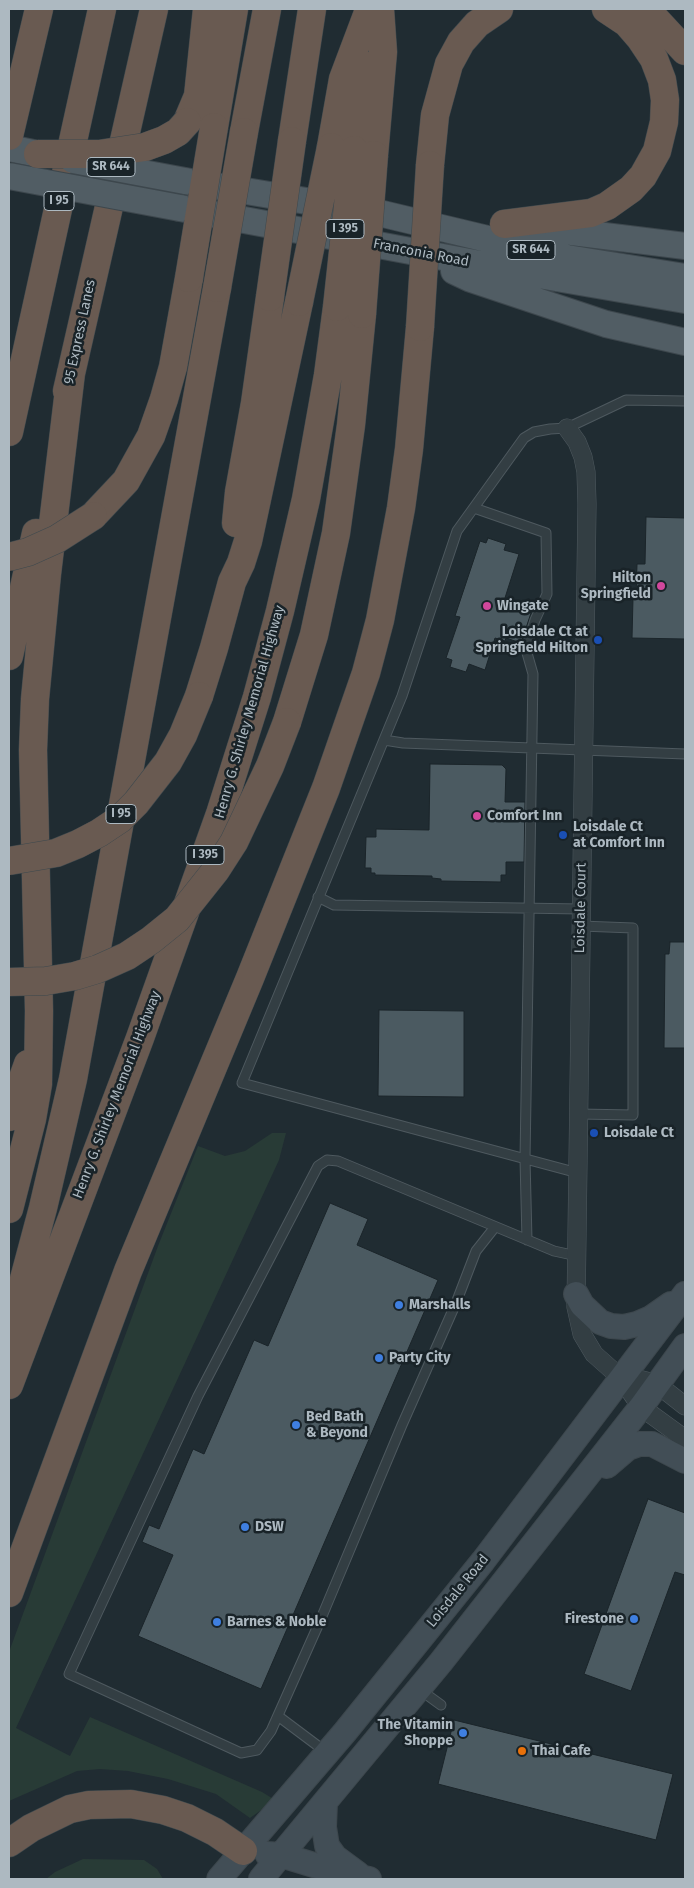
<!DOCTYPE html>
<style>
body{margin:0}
#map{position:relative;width:694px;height:1888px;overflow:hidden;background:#202c32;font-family:"Fira Sans",sans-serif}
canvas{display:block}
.frame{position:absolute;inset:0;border:10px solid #adb9c1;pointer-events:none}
</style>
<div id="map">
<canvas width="694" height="1888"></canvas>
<div class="frame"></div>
</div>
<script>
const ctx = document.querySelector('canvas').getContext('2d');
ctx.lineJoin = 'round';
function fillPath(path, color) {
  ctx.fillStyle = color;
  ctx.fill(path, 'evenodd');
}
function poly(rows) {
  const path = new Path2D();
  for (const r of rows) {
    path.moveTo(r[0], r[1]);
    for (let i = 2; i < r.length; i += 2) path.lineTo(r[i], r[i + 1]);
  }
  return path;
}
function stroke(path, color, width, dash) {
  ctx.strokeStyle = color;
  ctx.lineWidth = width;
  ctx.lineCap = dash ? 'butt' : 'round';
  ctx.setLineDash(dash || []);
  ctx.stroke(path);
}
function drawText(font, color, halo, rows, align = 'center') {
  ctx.font = font + ' "Fira Sans",sans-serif';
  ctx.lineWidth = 5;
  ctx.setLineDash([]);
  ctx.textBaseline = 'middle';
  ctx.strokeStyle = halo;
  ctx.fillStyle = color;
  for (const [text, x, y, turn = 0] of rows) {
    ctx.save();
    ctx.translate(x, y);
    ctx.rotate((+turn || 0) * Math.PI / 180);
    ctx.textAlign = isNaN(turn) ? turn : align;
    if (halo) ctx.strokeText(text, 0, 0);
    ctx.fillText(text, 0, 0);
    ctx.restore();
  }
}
const green = poly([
 [272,1133,286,1133,279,1160,16,1728,70,1756,90,1717,262,1792,275,1800,250,1818,216,1794,168,1779,128,1771,100,1769,77,1771,9,1801,9,1652,158,1246,198,1146,225,1156,245,1151],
 [83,1859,144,1860,157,1869,163,1879,46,1879,55,1872]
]);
const building = poly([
 [646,517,685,518,685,639,632,638,633,598,636,598,637,564,645,564,646,517],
 [488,538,506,544,504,550,519,554,504,601,517,605,516,608,531,613,521,643,506,638,505,641,495,638,485,670,469,664,466,672,450,667,452,660,446,658,460,617,455,616,480,541,486,543,488,538],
 [430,764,502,765,506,769,505,802,525,802,524,862,506,862,506,875,501,875,501,882,441,881,441,879,432,878,432,876,375,875,375,873,371,873,371,868,365,868,366,837,376,837,376,829,429,830,430,764],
 [670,942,685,942,685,1048,664,1048,665,954,669,954,670,942],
 [379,1010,464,1011,464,1097,378,1096,379,1010],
 [330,1203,368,1219,357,1245,438,1280,261,1689,138,1636,173,1555,142,1542,149,1525,159,1529,193,1449,204,1454,254,1340,268,1346,330,1203],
 [648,1499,685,1513,685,1575,675,1572,631,1691,584,1674,648,1499],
 [454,1720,673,1774,656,1840,438,1784,454,1720]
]);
const service = poly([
 [474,508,546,533,547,594,535,620,527,646,527,653,533,674,525,1159,527,1240],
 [384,740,403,743,685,754],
 [318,897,334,905,581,909],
 [579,1114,633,1115,633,928,581,926],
 [578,1173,242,1083,402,696,457,531,524,438,534,432,550,429,567,428,626,400,685,401],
 [495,1227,476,1251,456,1303,402,1425,320,1621,271,1731,257,1750,241,1753,69,1674,198,1396,318,1166,327,1160,338,1161,554,1251,577,1256],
 [419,1689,441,1705],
 [278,1716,326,1752]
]);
const minor = poly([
 [567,428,577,442,583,457,586,472,587,504,576,1307,582,1334,594,1354,621,1378,641,1407,685,1439],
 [621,1378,642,1380,657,1384,685,1406]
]);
const secondary = poly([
 [576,1294,582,1305,600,1322,611,1326,624,1327,637,1324,651,1318,671,1304],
 [607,1466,628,1448,639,1444,652,1444,685,1461],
 [325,1803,324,1827,327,1846,335,1857,358,1874],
 [267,1854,281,1855,340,1873,369,1879],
 [219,1879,345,1732,483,1561,685,1294],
 [261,1879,441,1662,641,1407,685,1346]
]);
const primary = poly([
 [9,148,38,154],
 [185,181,379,213,567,258,685,277],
 [180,208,539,275,685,300],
 [524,226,685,246],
 [454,271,471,279,606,324,685,342]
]);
const motorway = poly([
 [646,9,685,51],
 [187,122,198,96,207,9],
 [214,127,234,9],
 [244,132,267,9],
 [9,136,39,9],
 [292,141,312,9],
 [331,147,343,79,369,10],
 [354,150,363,65],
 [374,155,383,52,380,9],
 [430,165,435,115,449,64,461,42,477,24,499,9],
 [504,224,591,213,607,206,631,189,643,176,657,151,664,122,665,100,662,80,654,59,640,38,627,23,606,9],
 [67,391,154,9],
 [9,432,102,9],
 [93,516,126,481,151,436,164,399,173,367,189,278],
 [236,523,239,492,255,403,270,297],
 [9,656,36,533],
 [199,696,214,648,232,582,241,563,248,541,299,302],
 [287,722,314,635,336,533,351,425,362,314],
 [9,1117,28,1064],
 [9,1209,32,1119,38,1084,39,1011,33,750,35,699,47,574,71,373],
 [9,1335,43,1208,73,1079,217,288],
 [9,1385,140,1038,220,814,257,697,280,611,306,499,328,375,337,307],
 [9,1593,128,1271,250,978,326,788,366,673,380,620,401,508,409,449,420,327],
 [9,1843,31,1828,70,1809,89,1805,131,1804,163,1810,187,1818,215,1832,243,1851]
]);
const primaryBridge = poly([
 [73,160,185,181],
 [9,176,180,208]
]);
const motorwayBridge = poly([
 [38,154,99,154,145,147,164,140,178,132,187,122],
 [189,278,214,127],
 [217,288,244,132],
 [270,297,292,141],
 [299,302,331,147],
 [337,307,354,150],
 [362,314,374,155],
 [420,327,430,165],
 [9,557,28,552,57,539,93,516],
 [9,861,56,853,78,844,99,833,120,819,136,803,168,762,183,735,199,696],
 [9,982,46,981,75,976,98,969,127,956,151,940,177,919,216,870,234,842,270,766,287,722]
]);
const markers = [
 [661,586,5,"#d1479c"],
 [487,606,5,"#d1479c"],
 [598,640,5,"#1a4fb4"],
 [477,816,5,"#d1479c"],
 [563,835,5,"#1a4fb4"],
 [594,1133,5,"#1a4fb4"],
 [399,1305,5,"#3f7fe0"],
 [379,1358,5,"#3f7fe0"],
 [296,1425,5,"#3f7fe0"],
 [245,1527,5,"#3f7fe0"],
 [634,1619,5,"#3f7fe0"],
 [217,1622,5,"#3f7fe0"],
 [463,1733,5,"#3f7fe0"],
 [522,1751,5,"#e8710a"]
];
const shields = [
 [111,167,48],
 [59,201,30],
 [345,229,38],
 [531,250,48],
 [121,814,30],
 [205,855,38]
];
const shieldNames = [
 ["SR 644",111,167],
 ["I 95",59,201],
 ["I 395",345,229],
 ["SR 644",531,250],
 ["I 95",121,814],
 ["I 395",205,855]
];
const streetNames = [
 ["Franconia Road",421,253,11],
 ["95 Express Lanes",80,332,-78],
 ["Henry G. Shirley Memorial Highway",250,712,-74],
 ["Loisdale Court",581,908,-89],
 ["Henry G. Shirley Memorial Highway",117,1095,-69],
 ["Loisdale Road",458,1591,-51]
];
const poiNames = [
 ["Hilton",651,578,"right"],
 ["Springfield",651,594,"right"],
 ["Wingate",497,606],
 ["Loisdale Ct at",588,632,"right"],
 ["Springfield Hilton",588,648,"right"],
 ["Comfort Inn",487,816],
 ["Loisdale Ct",573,827],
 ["at Comfort Inn",573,843],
 ["Loisdale Ct",604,1133],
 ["Marshalls",409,1305],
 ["Party City",389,1358],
 ["Bed Bath",306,1417],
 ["& Beyond",306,1433],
 ["DSW",255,1527],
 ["Firestone",624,1619,"right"],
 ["Barnes & Noble",227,1622],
 ["The Vitamin",453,1725,"right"],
 ["Shoppe",453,1741,"right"],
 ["Thai Cafe",532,1751]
];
fillPath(green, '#283b36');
fillPath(building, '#4b5a61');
stroke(building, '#1b252a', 1);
stroke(service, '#4e595f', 11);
stroke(minor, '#4e595f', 19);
stroke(secondary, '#3d474d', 26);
stroke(primary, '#3d474d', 28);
stroke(motorway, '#3e494e', 29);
stroke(service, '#333e43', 9);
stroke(minor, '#333e43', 18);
stroke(secondary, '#424e56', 24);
stroke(primary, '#515d64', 26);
stroke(motorway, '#695a51', 28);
stroke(primaryBridge, '#3d474d', 28, []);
stroke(motorwayBridge, '#3e494e', 29, []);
stroke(primaryBridge, '#515d64', 26);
stroke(motorwayBridge, '#695a51', 28);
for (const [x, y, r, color] of markers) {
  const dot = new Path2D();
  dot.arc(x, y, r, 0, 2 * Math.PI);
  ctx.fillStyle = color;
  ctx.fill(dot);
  stroke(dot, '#192328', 2);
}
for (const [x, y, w] of shields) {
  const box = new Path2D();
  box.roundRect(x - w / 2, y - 9.5, w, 19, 4);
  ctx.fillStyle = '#192328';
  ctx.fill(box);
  stroke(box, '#adb9c1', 1);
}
drawText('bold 12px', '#adb9c1', null, shieldNames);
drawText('14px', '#adb9c1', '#192328', streetNames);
drawText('bold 14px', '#adb9c1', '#192328', poiNames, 'left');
</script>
